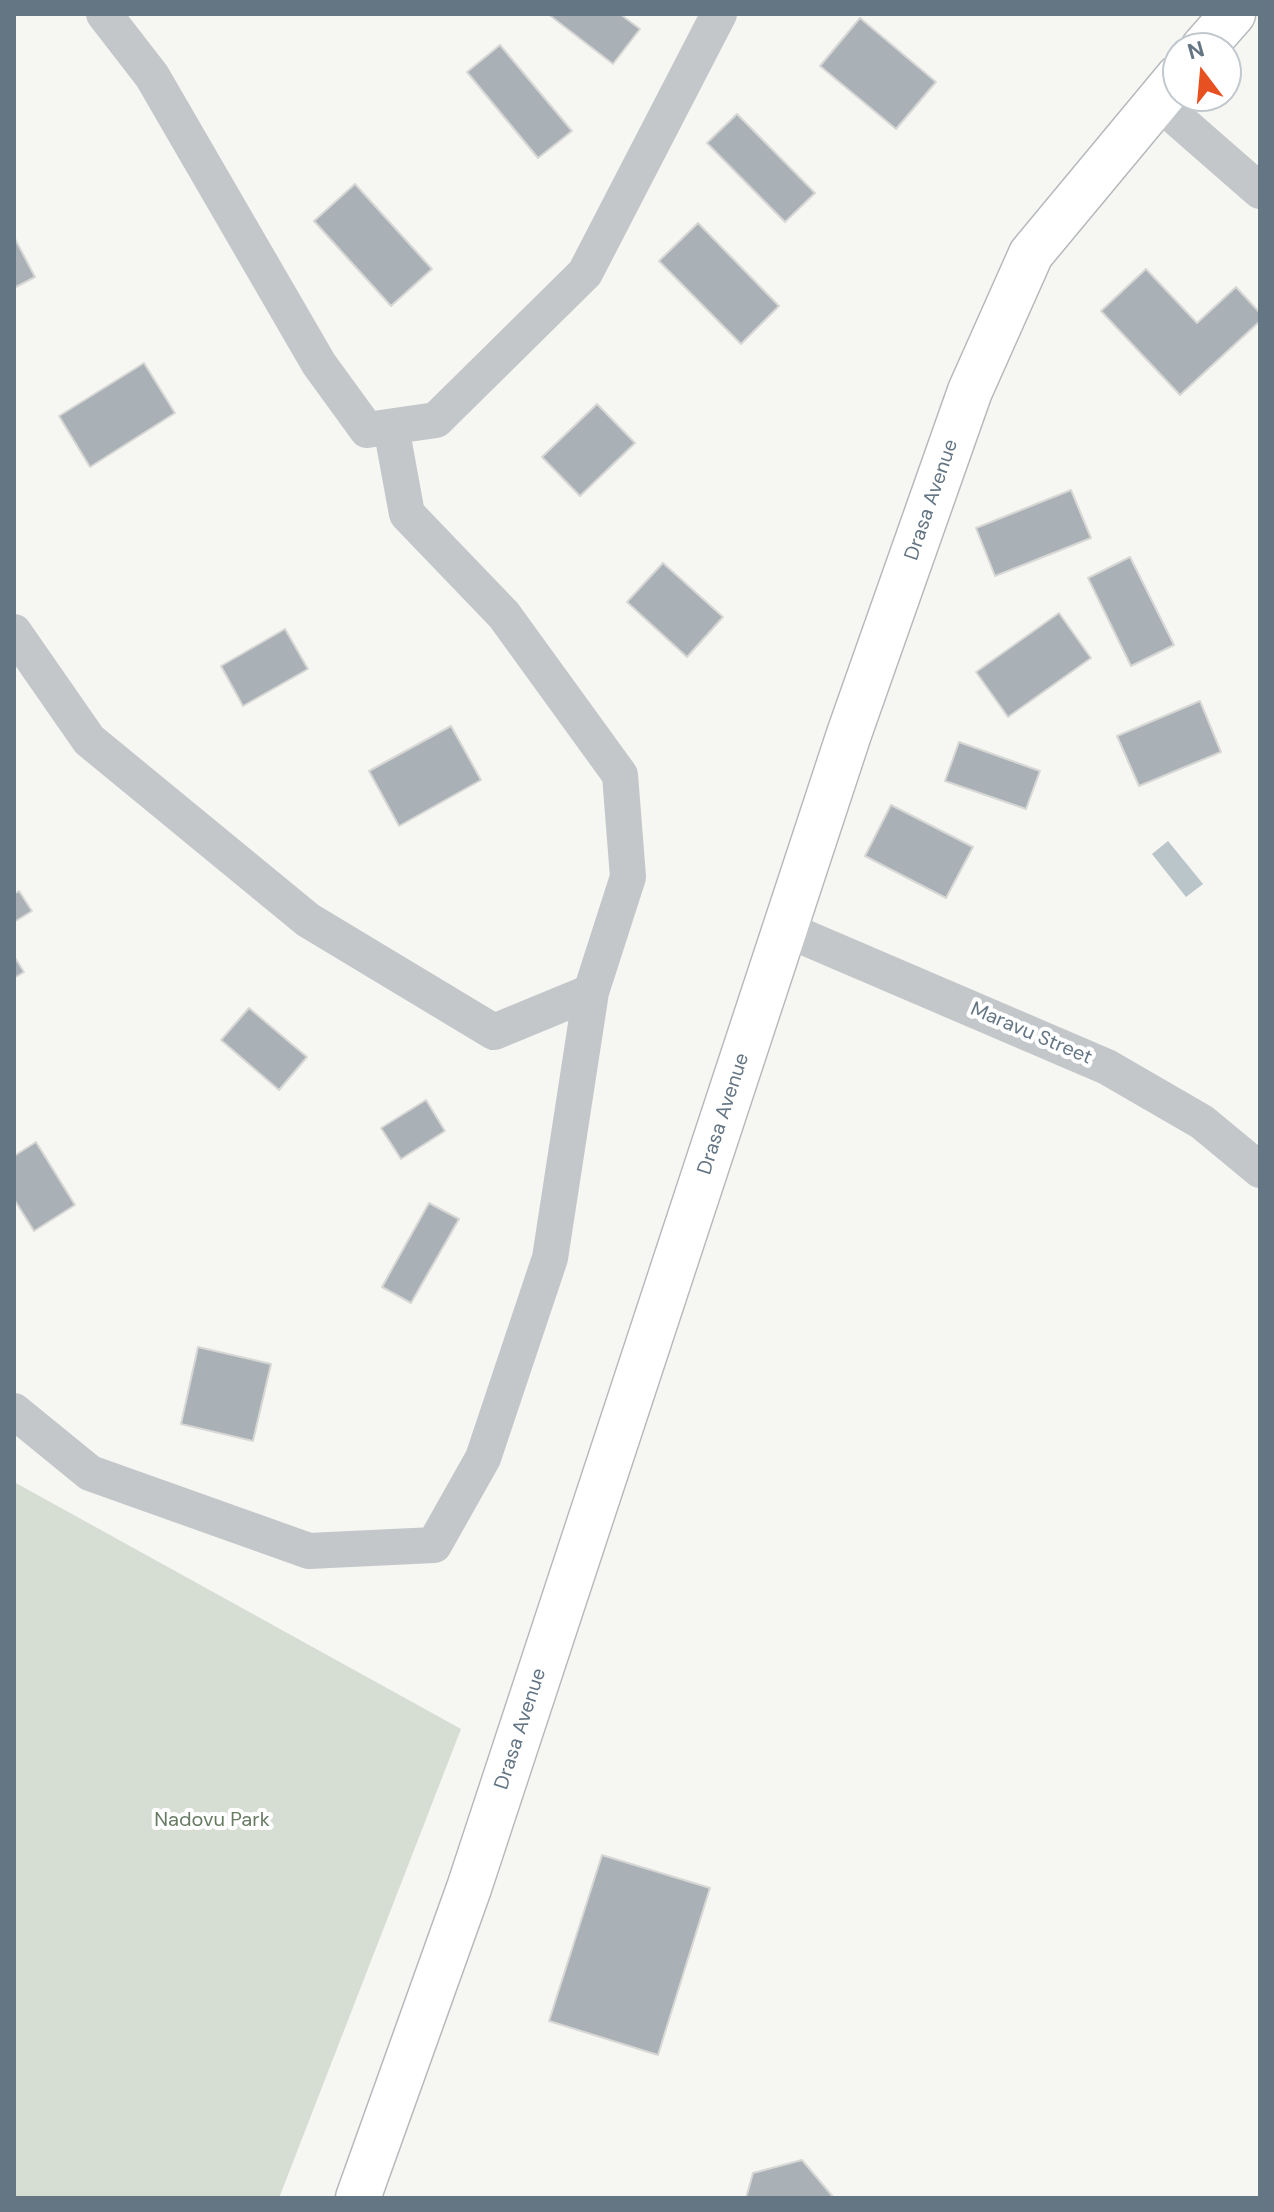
<!DOCTYPE html>
<style>
body{margin:0}
#map{position:relative;width:1274px;height:2212px;overflow:hidden;background:#f6f6f2;font-family:"DM Sans",sans-serif}
canvas{display:block}
.frame{position:absolute;inset:0;border:16px solid #647584;pointer-events:none}
.north{position:absolute;left:1162px;top:32px;width:80px;height:80px;box-sizing:border-box;background:#fff;border:2px solid #c1c8ce;border-radius:50%;rotate:344deg;font-size:22px;font-weight:700;line-height:32px;text-align:center;color:#647584}
.north::after{content:'';display:block;margin:auto;width:28px;height:36px;background:#e75021;clip-path:polygon(50% 0,100% 100%,50% 72%,0 100%)}
</style>
<div id="map">
<canvas width="1274" height="2212"></canvas>
<div class="frame"></div>
<div class="north">N</div>
</div>
<script>
const ctx = document.querySelector('canvas').getContext('2d');
ctx.lineJoin = 'round';
function fillPath(path, color) {
  ctx.fillStyle = color;
  ctx.fill(path, 'evenodd');
}
function poly(rows) {
  const path = new Path2D();
  for (const r of rows) {
    path.moveTo(r[0], r[1]);
    for (let i = 2; i < r.length; i += 2) path.lineTo(r[i], r[i + 1]);
  }
  return path;
}
function stroke(path, color, width, dash) {
  ctx.strokeStyle = color;
  ctx.lineWidth = width;
  ctx.lineCap = dash ? 'butt' : 'round';
  ctx.setLineDash(dash || []);
  ctx.stroke(path);
}
function drawText(font, color, halo, rows, align = 'center') {
  ctx.font = font + ' "DM Sans",sans-serif';
  ctx.lineWidth = 8;
  ctx.setLineDash([]);
  ctx.textBaseline = 'middle';
  ctx.strokeStyle = halo;
  ctx.fillStyle = color;
  for (const [text, x, y, turn = 0] of rows) {
    ctx.save();
    ctx.translate(x, y);
    ctx.rotate((+turn || 0) * Math.PI / 180);
    ctx.textAlign = isNaN(turn) ? turn : align;
    if (halo) ctx.strokeText(text, 0, 0);
    ctx.fillText(text, 0, 0);
    ctx.restore();
  }
}
const green = poly([
 [14,1482,461,1729,279,2198,14,2198]
]);
const water = poly([
 [1168,841,1203,884,1186,897,1152,854]
]);
const building = poly([
 [548,14,620,14,640,29,613,64,548,14],
 [860,18,936,82,896,129,820,66,860,18],
 [500,45,572,131,538,158,467,72,500,45],
 [737,114,815,193,785,222,707,143,737,114],
 [355,184,432,269,391,306,314,221,355,184],
 [698,223,779,306,741,344,659,261,698,223],
 [14,237,35,277,14,288,14,237],
 [1146,269,1197,323,1236,287,1260,313,1260,321,1180,395,1101,311,1146,269],
 [144,363,175,413,90,467,59,416,144,363],
 [597,404,635,443,580,496,542,457,597,404],
 [1071,490,1091,538,995,576,976,528,1071,490],
 [1130,557,1174,645,1131,666,1088,578,1130,557],
 [663,563,723,617,687,657,627,602,663,563],
 [1059,613,1091,658,1008,717,976,672,1059,613],
 [285,629,308,669,243,706,221,666,285,629],
 [1200,701,1221,752,1139,786,1117,736,1200,701],
 [451,726,481,780,399,826,369,771,451,726],
 [959,742,1040,771,1026,809,945,781,959,742],
 [891,805,973,847,946,898,865,856,891,805],
 [19,891,32,911,14,922,14,894,19,891],
 [14,956,24,972,14,978,14,956],
 [249,1008,307,1057,279,1090,221,1040,249,1008],
 [426,1100,445,1131,401,1159,381,1128,426,1100],
 [36,1142,75,1205,34,1231,14,1199,14,1156,36,1142],
 [429,1203,459,1219,411,1303,382,1287,429,1203],
 [198,1347,271,1364,253,1441,181,1424,198,1347],
 [602,1855,710,1888,658,2055,549,2021,602,1855],
 [802,2160,834,2198,746,2198,753,2173,802,2160]
]);
const street = poly([
 [104,14,152,76,319,364,367,430,436,420,585,273,719,14],
 [1157,101,1260,191],
 [14,632,89,740,308,920,494,1032,591,992,628,877,620,775,504,615,407,514,391,427],
 [785,929,1107,1067,1202,1122,1260,1170],
 [14,1411,90,1473,309,1551,434,1545,483,1458,550,1258,591,992]
]);
const highway = poly([
 [1203,48,1233,14],
 [358,2198,469,1888,849,734,970,391,1031,254,1178,77]
]);
const streetNames = [
 ["Drasa Avenue",932,500,-71],
 ["Maravu Street",1031,1034,23],
 ["Drasa Avenue",724,1114,-72],
 ["Drasa Avenue",521,1729,-72]
];
const parkNames = [
 ["Nadovu Park",212,1821]
];
fillPath(green, '#d6ddd3');
fillPath(water, '#bac5c9');
fillPath(building, '#a9b1b6');
stroke(building, '#d7d7d5', 2);
stroke(highway, '#b6b9bc', 47);
stroke(street, '#c3c7ca', 36);
stroke(highway, '#fff', 44);
drawText('20px', '#647584', '#fff', streetNames);
drawText('20px', '#677b63', '#fff', parkNames);
</script>
